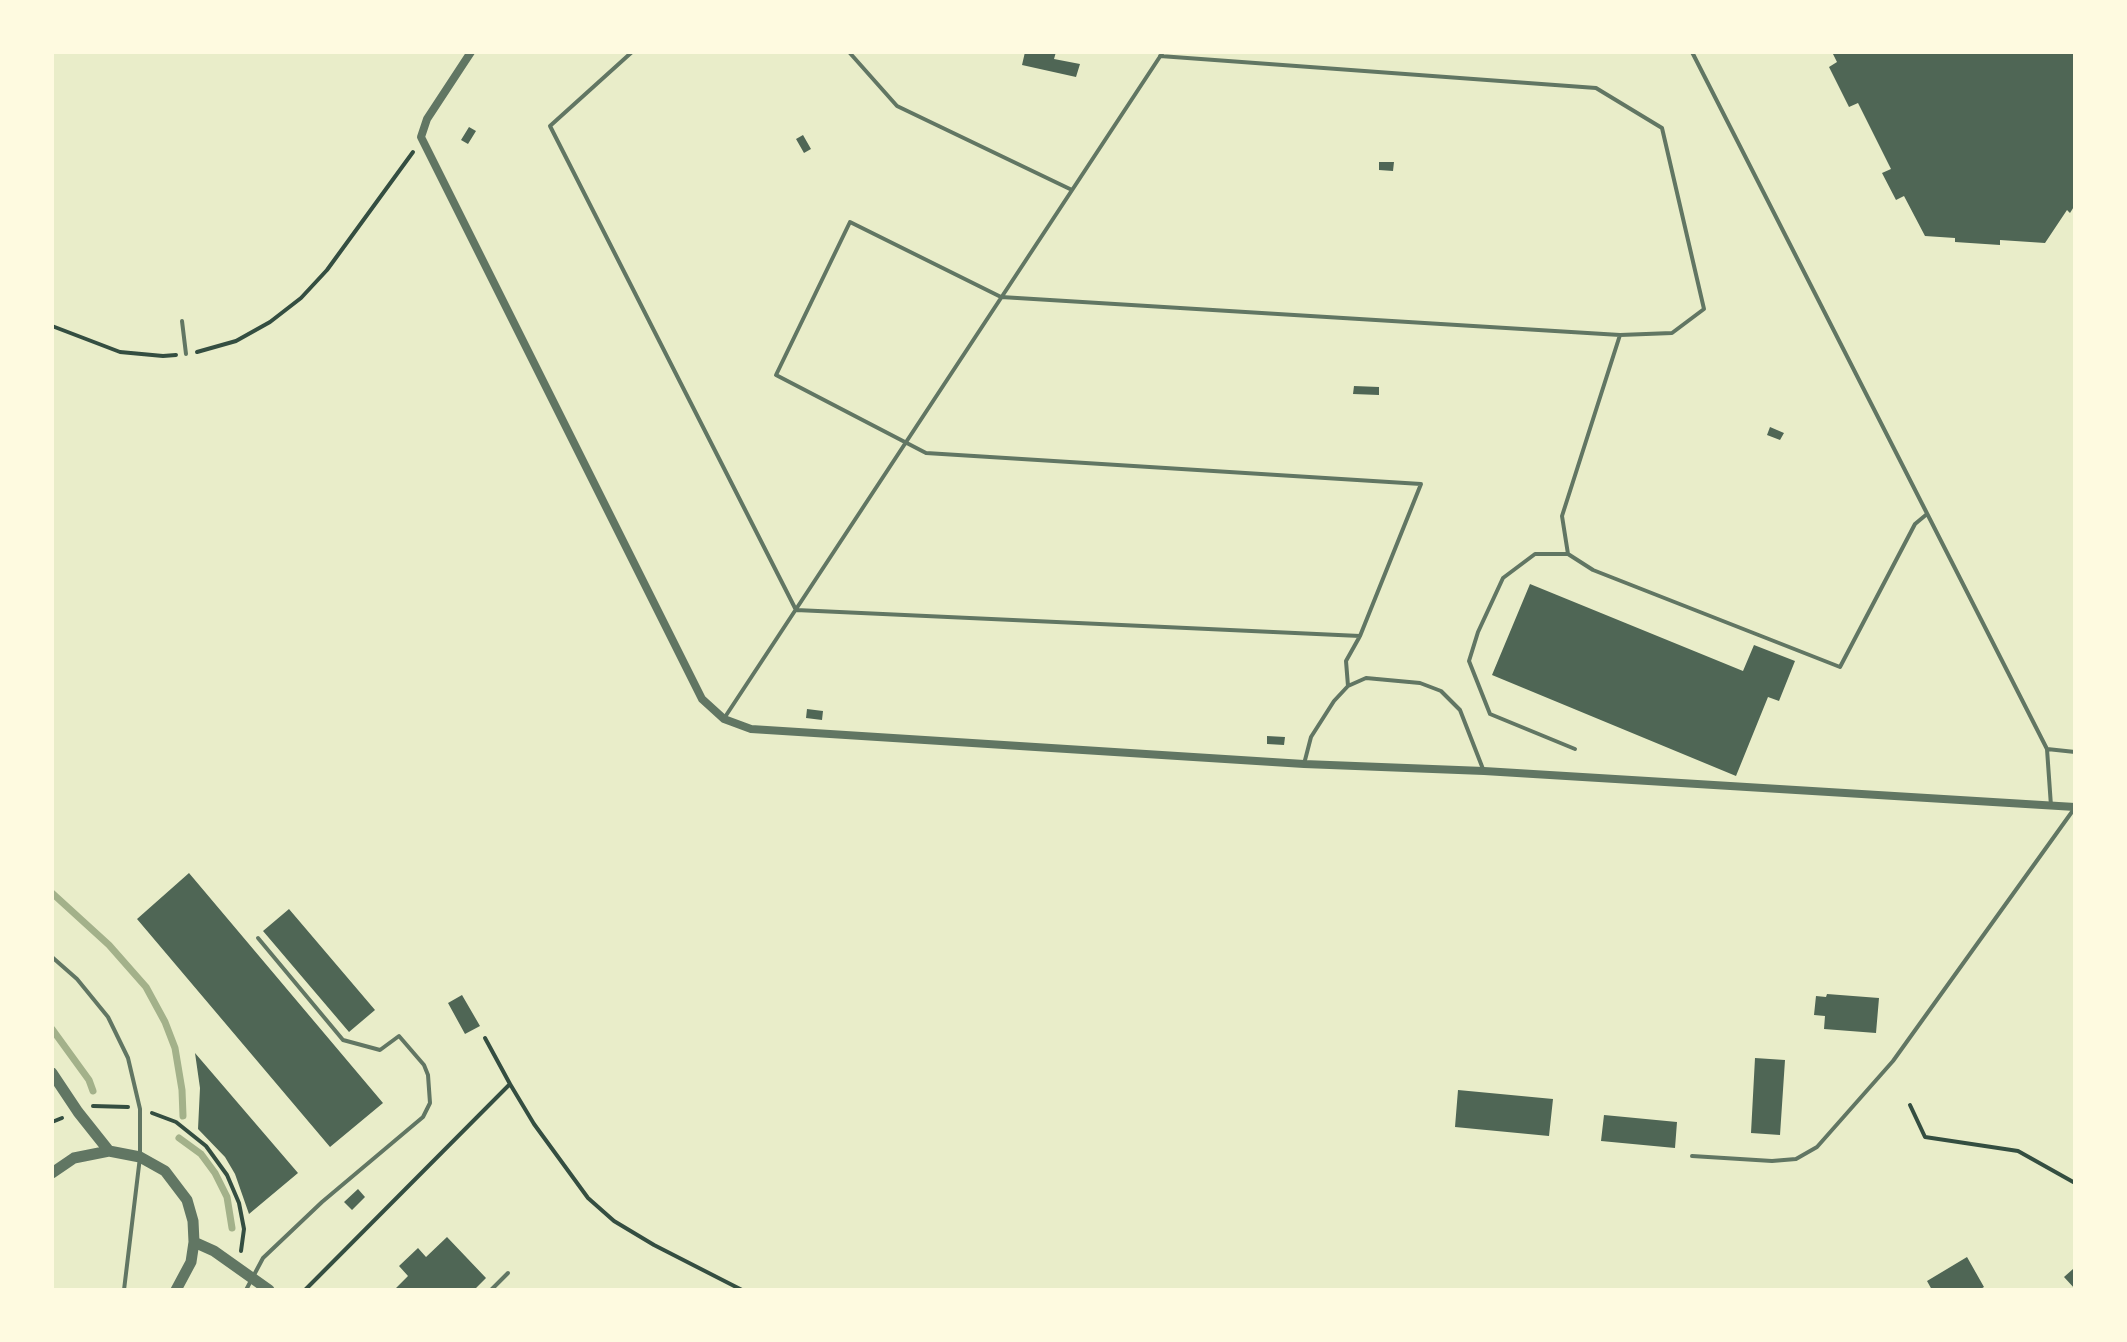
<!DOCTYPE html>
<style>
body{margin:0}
#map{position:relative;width:2127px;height:1342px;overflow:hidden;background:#e9edc9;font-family:"DM Sans",sans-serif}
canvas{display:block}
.frame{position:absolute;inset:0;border:54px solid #fefae0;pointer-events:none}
</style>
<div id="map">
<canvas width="2127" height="1342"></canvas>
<div class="frame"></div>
</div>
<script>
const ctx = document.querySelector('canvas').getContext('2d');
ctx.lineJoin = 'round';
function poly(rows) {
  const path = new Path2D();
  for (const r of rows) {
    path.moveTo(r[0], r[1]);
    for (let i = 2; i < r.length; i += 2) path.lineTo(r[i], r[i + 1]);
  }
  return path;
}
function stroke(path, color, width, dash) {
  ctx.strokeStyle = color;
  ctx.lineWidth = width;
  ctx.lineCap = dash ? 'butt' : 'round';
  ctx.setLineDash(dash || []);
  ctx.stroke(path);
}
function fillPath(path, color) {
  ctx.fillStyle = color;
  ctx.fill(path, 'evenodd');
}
const stream = poly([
 [52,893,109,945,146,987,165,1022,175,1048,182,1090,183,1116],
 [52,1029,89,1080,93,1091],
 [179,1138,201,1154,215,1173,227,1197,232,1228]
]);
const building = poly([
 [1025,52,1056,52,1054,59,1080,64,1076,77,1022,65],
 [1832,52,2075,52,2075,205,2070,213,2067,210,2045,243,2000,240,2000,245,1955,242,1955,238,1925,236,1904,196,1896,200,1882,173,1891,169,1858,103,1849,107,1829,67,1837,62],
 [469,127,476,131,468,144,461,140],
 [803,135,811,149,804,153,796,139],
 [1379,162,1394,162,1393,171,1379,170],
 [1354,386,1379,387,1379,395,1353,394],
 [1770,427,1784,433,1780,440,1767,435],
 [1530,584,1743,671,1754,645,1795,661,1779,701,1768,697,1736,776,1492,675],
 [807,709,823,711,822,720,806,718],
 [1267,736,1285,737,1284,745,1267,744],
 [189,873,383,1103,330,1147,137,919],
 [289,909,375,1010,349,1032,263,931],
 [1827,994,1879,998,1876,1033,1824,1029,1825,1016,1814,1015,1816,996,1826,997],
 [462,995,480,1026,465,1034,448,1003],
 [195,1053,298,1173,249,1214,235,1174,225,1157,198,1129,200,1088],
 [1755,1058,1785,1060,1780,1135,1751,1133],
 [1458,1090,1553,1099,1549,1136,1455,1127],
 [1604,1115,1677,1122,1675,1148,1601,1141],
 [358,1189,365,1197,352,1210,344,1202],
 [447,1237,486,1278,474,1290,394,1290,408,1276,399,1266,418,1248,426,1257],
 [1967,1257,1984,1287,1979,1290,1932,1290,1927,1281],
 [2073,1269,2075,1272,2075,1289,2064,1277]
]);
const path = poly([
 [52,326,120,352,163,356,176,355],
 [197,352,236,341,270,322,301,298,327,270,413,152],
 [485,1038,510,1084],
 [1910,1105,1925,1137,2018,1151,2075,1183],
 [93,1106,128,1107],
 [152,1113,176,1122,206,1146,227,1175,239,1203,244,1229,241,1251],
 [52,1122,62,1118],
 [305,1290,510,1084,534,1124,588,1198,614,1221,654,1245,742,1290]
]);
const service = poly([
 [632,52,550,126,796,610,1360,636],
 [849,52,897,106,1072,190],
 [1692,52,2047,749],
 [1160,56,1596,88,1662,128,1704,309,1672,333,1620,335,1001,297,850,222,776,375,926,453,1421,484,1360,636,1346,661,1348,686],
 [182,321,186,354],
 [1620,335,1562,516,1568,554,1593,570,1840,667,1915,524,1927,514],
 [1568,554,1535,554,1503,578,1478,632,1469,661,1490,714,1575,749],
 [725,717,1163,52],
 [1304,764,1311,737,1334,701,1348,686,1366,678,1420,683,1441,691,1460,710,1483,769],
 [2051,806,2047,749,2075,752],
 [52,957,77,979,108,1017,128,1058,140,1109,140,1157,124,1290],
 [1692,1156,1772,1161,1796,1159,1817,1147,1893,1061,2074,809],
 [246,1290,263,1258,322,1202,423,1117,430,1103,428,1075,424,1065,399,1036,380,1050,343,1040,258,938],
 [491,1290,508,1273]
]);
const minor = poly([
 [471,52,427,119,421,137,702,699,724,719,751,729,1304,764,1484,771,2075,807]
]);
const tertiary = poly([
 [52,1073,78,1112,109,1151],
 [52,1173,74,1158,109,1151,140,1157,165,1171,187,1200,193,1221,194,1242,191,1262,176,1290],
 [194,1242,214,1251,269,1290]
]);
stroke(stream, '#a3b18a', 7);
fillPath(building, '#4f6655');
stroke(path, '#344e41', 4);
stroke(service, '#617663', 4);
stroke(minor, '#617663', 8);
stroke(tertiary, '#617663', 11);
</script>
